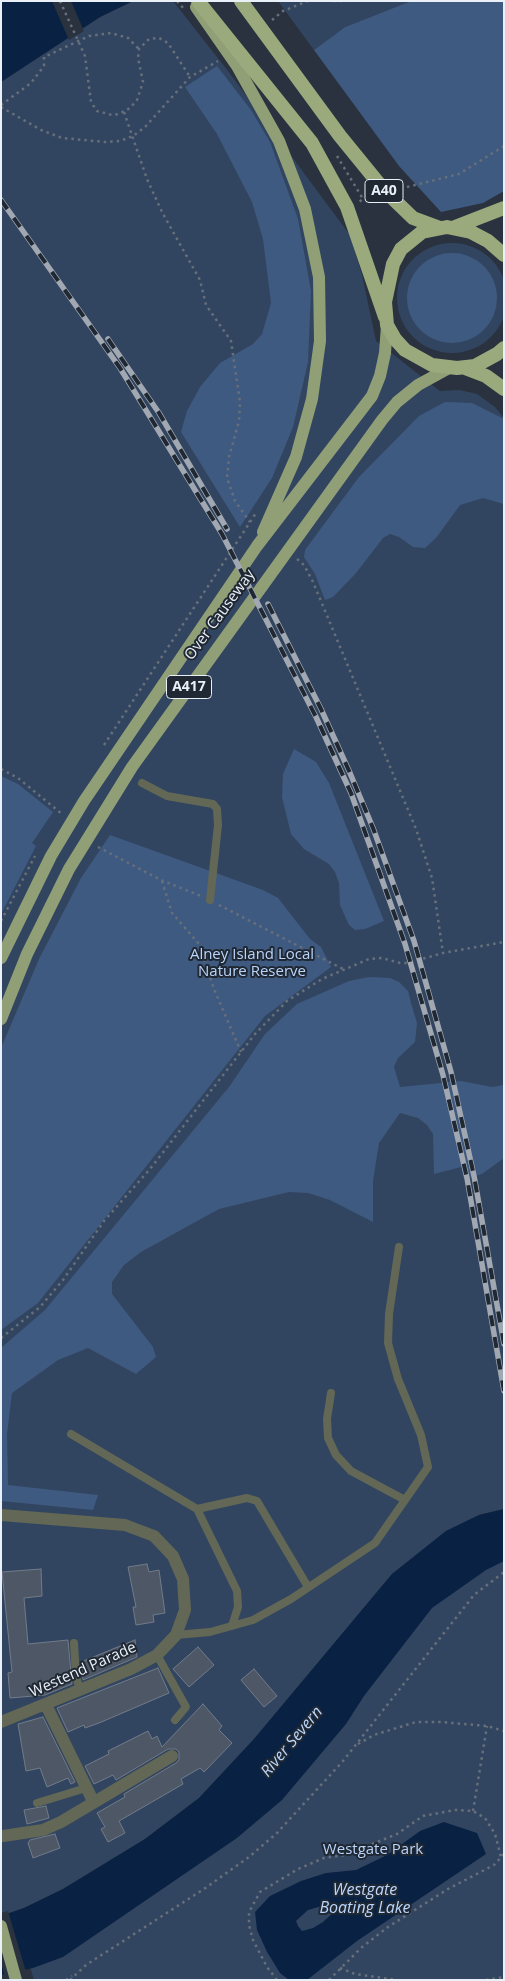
<!DOCTYPE html>
<style>
body{margin:0}
#map{position:relative;width:505px;height:1981px;overflow:hidden;background:#29323e;font-family:"Open Sans",sans-serif}
canvas{display:block}
.frame{position:absolute;inset:0;border:2px solid #eaf0f8;pointer-events:none}
</style>
<div id="map">
<canvas width="505" height="1981"></canvas>
<div class="frame"></div>
</div>
<script>
const ctx = document.querySelector('canvas').getContext('2d');
ctx.lineJoin = 'round';
function fillPath(path, color) {
  ctx.fillStyle = color;
  ctx.fill(path, 'evenodd');
}
function poly(rows) {
  const path = new Path2D();
  for (const r of rows) {
    if (r.length === 3) {
      path.moveTo(r[0] + r[2], r[1]);
      path.arc(r[0], r[1], r[2], 0, 2 * Math.PI);
      continue;
    }
    path.moveTo(r[0], r[1]);
    for (let i = 2; i < r.length; i += 2) path.lineTo(r[i], r[i + 1]);
  }
  return path;
}
function stroke(path, color, width, dash) {
  ctx.strokeStyle = color;
  ctx.lineWidth = width;
  ctx.lineCap = dash ? 'butt' : 'round';
  ctx.setLineDash(dash || []);
  ctx.stroke(path);
}
function drawText(font, color, halo, rows, align = 'center') {
  ctx.font = font + ' "Open Sans",sans-serif';
  ctx.lineWidth = 4;
  ctx.setLineDash([]);
  ctx.textBaseline = 'middle';
  ctx.strokeStyle = halo;
  ctx.fillStyle = color;
  for (const [text, x, y, turn = 0] of rows) {
    ctx.save();
    ctx.translate(x, y);
    ctx.rotate((+turn || 0) * Math.PI / 180);
    ctx.textAlign = isNaN(turn) ? turn : align;
    if (halo) ctx.strokeText(text, 0, 0);
    ctx.fillText(text, 0, 0);
    ctx.restore();
  }
}
const green = poly([
 [133,1,173,1,228,71,350,235,362,275,376,341,440,391,460,390,477,394,495,407,504,418,504,1509,479,1515,446,1531,392,1574,254,1739,199,1798,145,1839,63,1889,24,1908,1,1916,1,82,100,17],
 [278,1,411,1,345,27,314,50],
 [452,298,55],
 [504,1547,504,1980,34,1980,22,1940,181,1846,431,1577]
]);
const forest = poly([
 [411,1,504,1,504,191,483,203,441,212,399,166,314,50,345,27],
 [217,66,251,110,270,142,298,219,311,291,308,362,293,427,272,478,240,527,181,432,187,411,200,387,220,363,253,344,262,334,271,303,263,239,252,202,217,134,185,87],
 [452,298,45],
 [445,402,472,403,504,419,504,504,483,498,460,505,436,538,425,548,413,547,399,537,390,534,383,538,356,573,333,597,325,600,315,574,304,557,305,550,359,477,419,416],
 [294,749,316,762,329,783,384,921,365,929,355,930,349,925,340,905,339,883,335,872,329,864,304,849,291,834,282,797,283,774],
 [1,776,18,784,53,812,32,843,36,846,1,914],
 [110,835,263,890,278,898,310,939,321,947,331,967,265,1016,38,1303,1,1330,1,1048,39,959,81,878],
 [369,977,390,978,399,982,408,991,411,1003,417,1023,415,1042,398,1058,394,1067,400,1087,461,1081,492,1087,504,1085,504,1158,482,1174,464,1179,461,1167,434,1174,433,1134,427,1125,418,1118,400,1113,379,1143,373,1181,373,1222,330,1200,308,1193,289,1192,219,1209,141,1252,124,1265,112,1282,112,1294,153,1347,156,1357,136,1374,88,1348,58,1360,12,1393,7,1434,8,1485,98,1495,93,1510,1,1501,1,1348,45,1310,229,1087,265,1034,297,1004,349,981]
]);
const water = poly([
 [1,1,133,1,100,17,1,82],
 [504,1509,504,1561,486,1570,432,1608,364,1696,346,1724,282,1800,237,1838,63,1957,33,1968,1,1975,1,1916,24,1908,63,1889,145,1839,199,1798,254,1739,392,1574,446,1531,479,1515],
 [444,1822,477,1833,486,1854,357,1941,307,1980,289,1980,280,1973,267,1952,257,1930,255,1912,270,1896,301,1881,326,1873,356,1870,387,1855,420,1831],
 [329,1904,334,1906,335,1911,323,1922,313,1928,302,1931,298,1926,296,1921,308,1910]
]);
const pier = poly([
 [52,1,71,1,84,31,69,40],
 [8,1911,26,1972,5,1977,1,1963,1,1913]
]);
const building = poly([
 [147,1564,149,1572,159,1570,165,1613,153,1615,154,1622,136,1625,133,1607,136,1607,128,1567,147,1564],
 [41,1569,42,1596,24,1598,28,1644,68,1640,72,1684,45,1695,10,1698,8,1673,12,1672,2,1572,41,1569],
 [135,1640,137,1657,83,1680,81,1662,135,1640],
 [198,1647,214,1665,189,1687,173,1669,198,1647],
 [158,1668,169,1693,99,1723,85,1728,84,1725,68,1732,57,1708,158,1668],
 [254,1669,277,1696,264,1707,241,1680,254,1669],
 [203,1704,222,1726,219,1730,232,1743,204,1772,200,1768,181,1779,183,1784,119,1821,125,1833,108,1842,101,1829,105,1827,97,1813,125,1797,124,1794,176,1763,179,1760,179,1752,176,1749,168,1749,116,1780,113,1775,94,1784,85,1766,109,1754,108,1751,148,1731,152,1739,157,1736,162,1747,203,1704],
 [43,1717,75,1782,71,1784,68,1778,47,1787,40,1768,26,1771,18,1724,43,1717],
 [46,1806,49,1818,27,1824,24,1810,46,1806],
 [55,1834,60,1848,33,1858,28,1843,30,1840,55,1834]
]);
const path = poly([
 [60,1,85,56,91,102,97,111,112,115,119,114,130,108,137,100,143,82,138,58,139,49,149,39,159,38,168,43,190,77],
 [177,1,184,9],
 [333,1,347,1],
 [272,20,283,11,308,1],
 [1,105,31,83,44,66,44,57,89,36,111,33,128,38,139,49],
 [1,107,41,130,62,138,105,142,120,141,133,136,145,127,190,77,218,61],
 [124,112,147,179,162,212,200,280,206,305,231,341,240,402,239,421,229,457,227,478,235,501,250,522],
 [337,156,363,199,359,202],
 [407,187,459,174,504,146],
 [297,559,304,565,313,582,416,829,432,878,443,953],
 [104,745,256,513],
 [1,769,18,778,62,814],
 [98,847,161,880,201,896],
 [162,881,172,913,199,944,214,989,241,1052],
 [219,905,345,970],
 [1,921,35,856],
 [1,1338,40,1307,63,1280,104,1221,150,1169,255,1034,287,1001,322,979,369,959,382,958,400,963,408,963,443,953,504,942],
 [358,1744,374,1735,416,1722,441,1722,487,1726,504,1731],
 [473,1811,487,1726],
 [340,1968,355,1974,397,1980],
 [66,1980,72,1976],
 [70,1980,86,1965,204,1889,249,1857,277,1833,343,1761,474,1595,504,1572],
 [277,1980,267,1967,253,1940,249,1925,249,1912,260,1892,298,1869,324,1858,345,1855,397,1834,423,1816,455,1810,473,1811,485,1818,495,1834,501,1857],
 [329,1980,361,1948,388,1927,448,1889,494,1865,504,1854],
 [486,1980,504,1977]
]);
const service = poly([
 [142,783,167,796,213,804,217,809,218,825,210,900],
 [331,1393,327,1419,328,1438,336,1455,351,1471,405,1500],
 [71,1434,197,1509,237,1591,238,1607,232,1626],
 [197,1509,247,1498,257,1501,308,1587],
 [176,1635,210,1632,253,1620,291,1599,375,1543,428,1467,421,1435,398,1379,388,1343,389,1314,399,1247],
 [74,1643,76,1677,80,1690],
 [157,1655,186,1707,175,1720],
 [37,1803,86,1788]
]);
const minor = poly([
 [1,1515,125,1525,154,1536,173,1556,183,1579,185,1610,176,1635,157,1655,131,1669,1,1722],
 [46,1705,93,1801],
 [3,1836,43,1830,61,1822,172,1756]
]);
const primary = poly([
 [196,7,237,66,279,141,305,209,319,277,320,341,312,399,296,457,263,532],
 [1,958,51,856,84,801,257,546,372,396,380,376,385,353,387,325],
 [1,1019,27,954,69,869,132,767,382,420,397,402,418,385,449,368],
 [1,1926,16,1980]
]);
const trunk = poly([
 [198,1,312,143,347,207,385,317],
 [241,1,340,136,384,190,413,218,440,228],
 [455,227,504,208],
 [504,255,488,241,471,232,447,227,422,232,401,249,393,264,385,302,387,325,395,339,405,350,432,365,457,368,475,366,497,354,504,348],
 [465,368,486,376,504,389]
]);
const rail = poly([
 [1,200,120,368,222,534,316,717,351,793,405,944,443,1075,467,1178,504,1391],
 [108,339,159,413,227,529],
 [268,604,321,709,350,773,373,828,414,941,451,1072,474,1176,504,1344]
]);
const shields = [
 [384,191,38],
 [189,687,45]
];
const shieldNames = [
 ["A40",384,191],
 ["A417",189,687]
];
const streetNames = [
 ["Over Causeway",220,615,-54],
 ["Westend Parade",83,1670,-24]
];
const parkNames = [
 ["Alney Island Local",252,955],
 ["Nature Reserve",252,972],
 ["Westgate Park",373,1850]
];
const waterNames = [
 ["River Severn",292,1742,-50],
 ["Westgate",365,1890],
 ["Boating Lake",365,1908]
];
fillPath(green, '#324560');
fillPath(forest, '#3f5a80');
fillPath(water, '#092243');
fillPath(pier, '#29323e');
fillPath(building, '#4e5765');
stroke(building, '#717b8a', 1);
stroke(path, '#676f7a', 2.5, [2.5, 4]);
stroke(service, '#626855', 8);
stroke(minor, '#626855', 12);
stroke(primary, '#919f76', 12);
stroke(trunk, '#9aaa7c', 14);
stroke(rail, '#a1a8b1', 5.5);
stroke(rail, '#1f2833', 4, [11]);
for (const [x, y, w] of shields) {
  const box = new Path2D();
  box.roundRect(x - w / 2, y - 11.5, w, 23, 4);
  ctx.fillStyle = '#1f2833';
  ctx.fill(box);
  stroke(box, '#eaf0f8', 1);
}
drawText('bold 14px', '#eaf0f8', null, shieldNames);
drawText('15px', '#eaf0f8', '#1f2833', streetNames);
drawText('15px', '#bad4fa', '#1f2833', parkNames);
drawText('italic 16px', '#bbd6fc', '#1f2833', waterNames);
</script>
